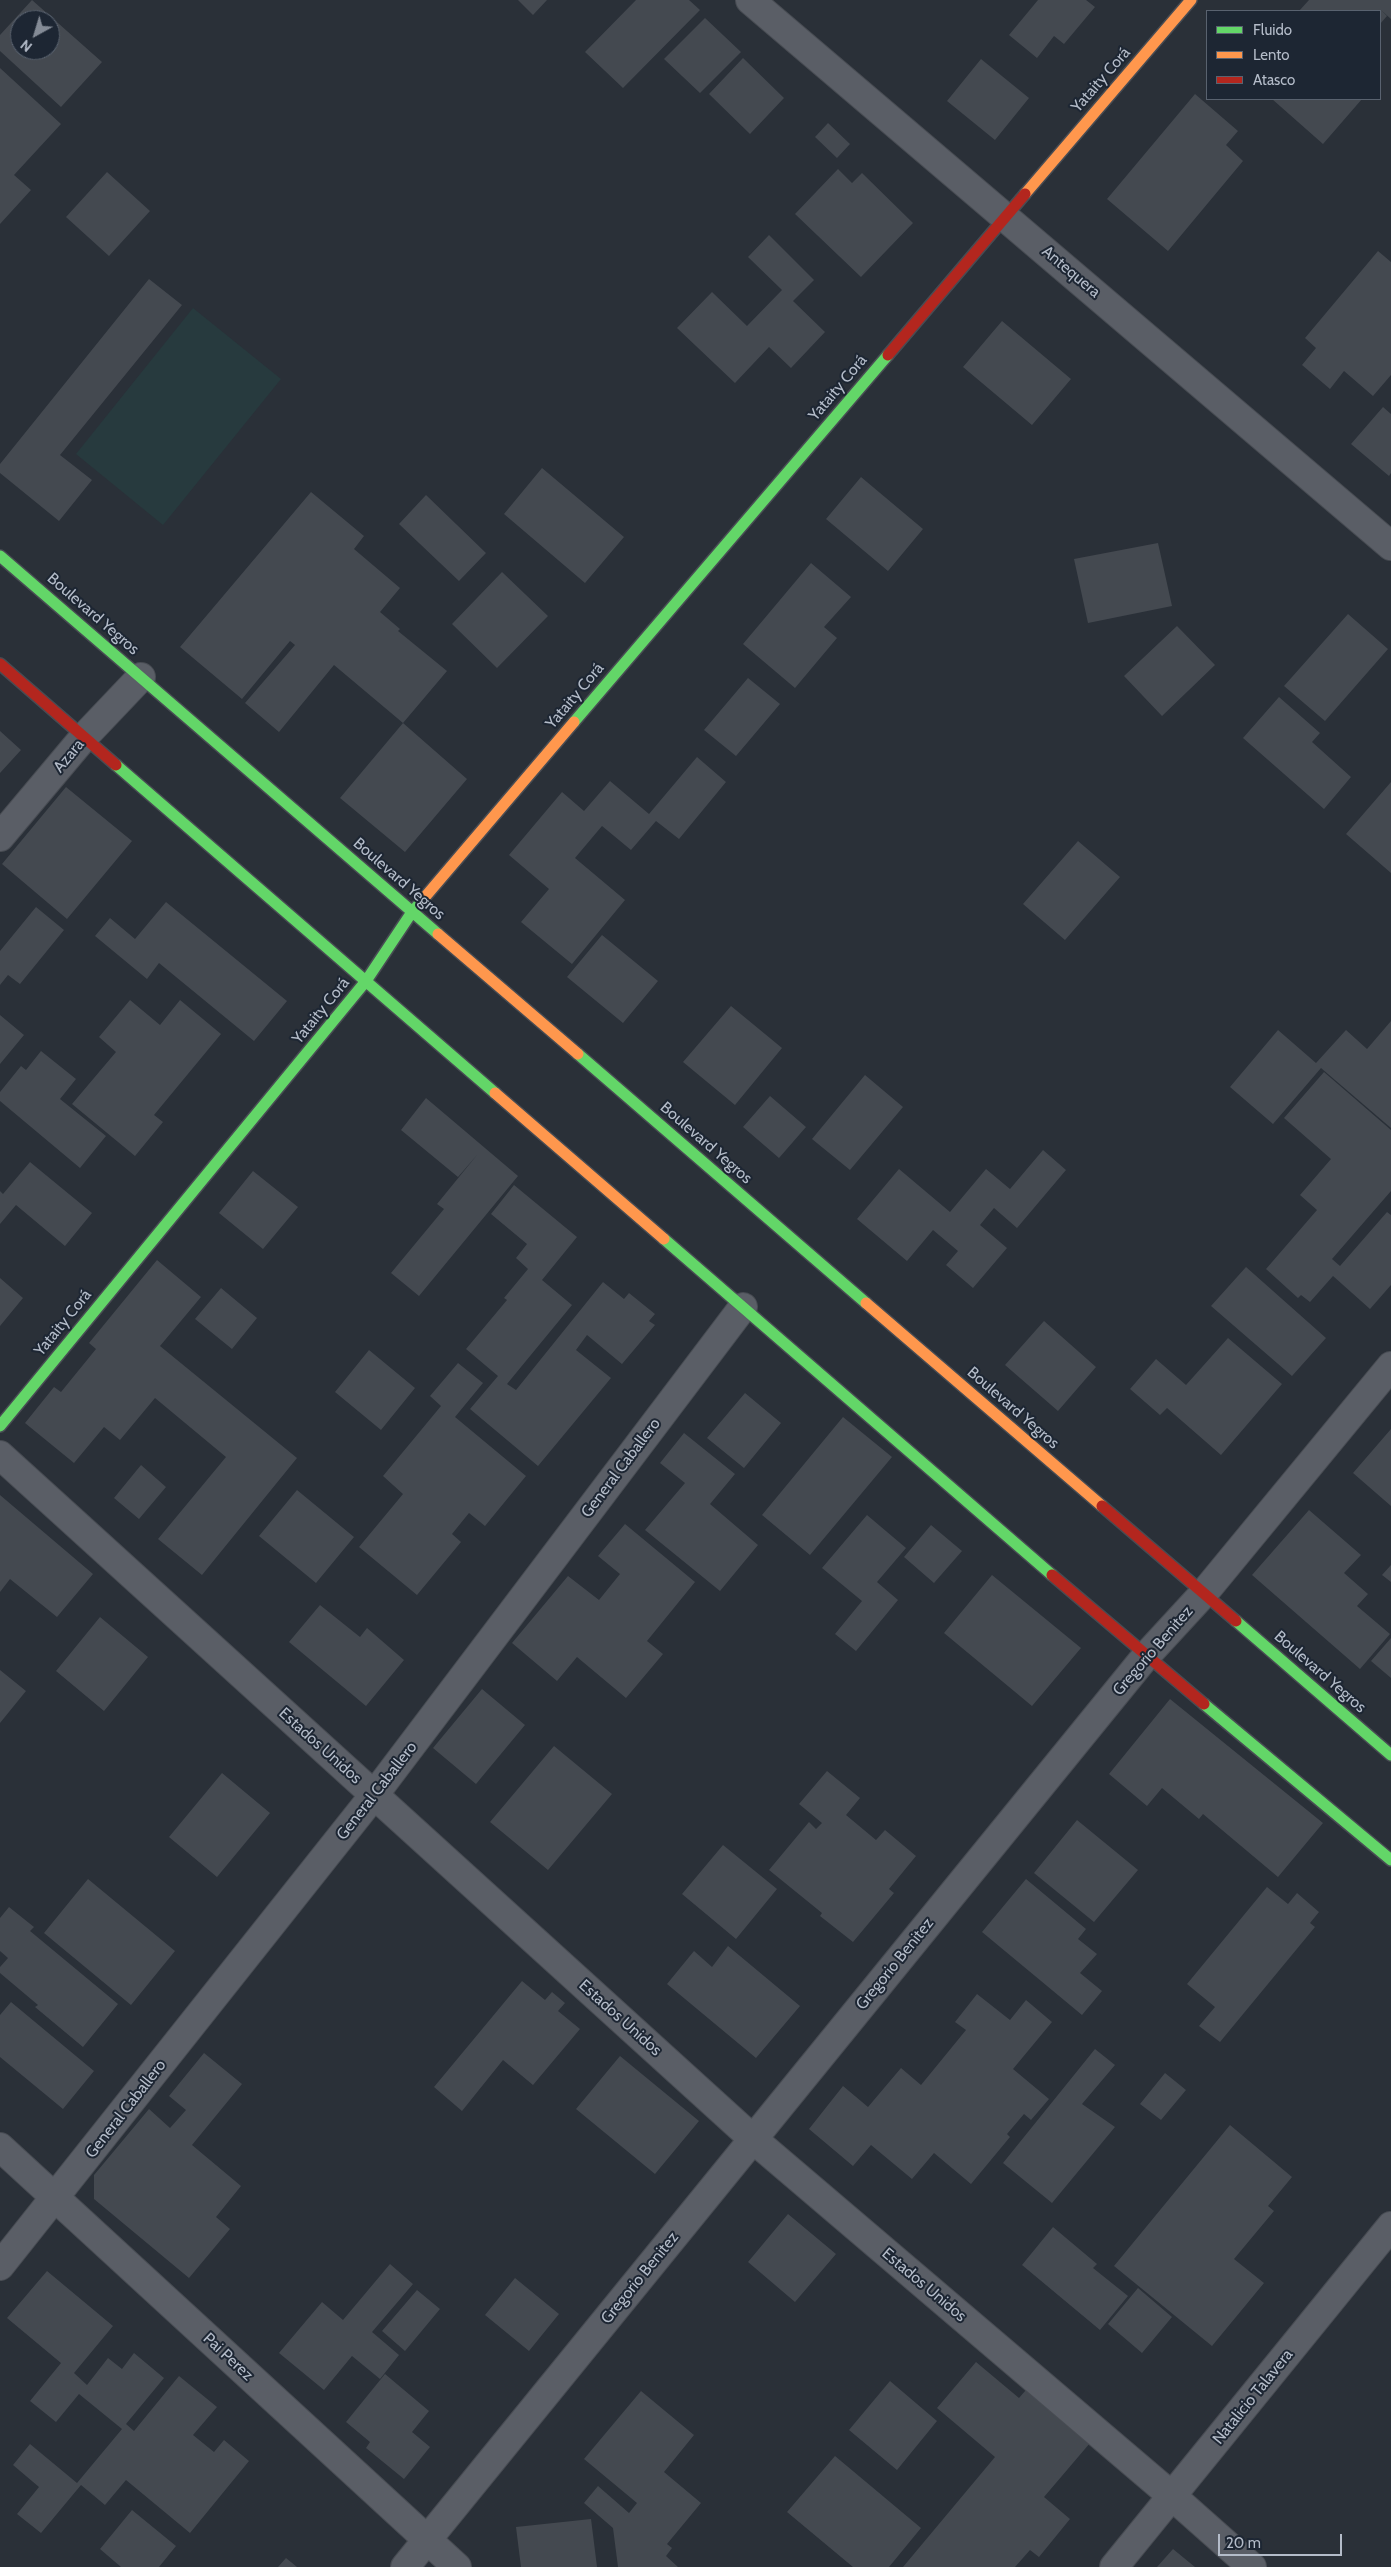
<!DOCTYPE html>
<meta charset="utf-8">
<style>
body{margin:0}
#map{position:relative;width:1391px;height:2567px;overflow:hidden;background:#2a3038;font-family:Cabin,sans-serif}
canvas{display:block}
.legend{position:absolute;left:1206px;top:10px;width:175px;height:90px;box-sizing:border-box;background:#1d2633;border:1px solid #59626f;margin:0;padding:6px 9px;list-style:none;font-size:15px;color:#b4bcc9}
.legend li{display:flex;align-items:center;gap:10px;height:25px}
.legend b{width:25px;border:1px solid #59626f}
.north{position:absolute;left:10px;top:10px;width:50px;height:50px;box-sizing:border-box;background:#1d2633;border:1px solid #59626f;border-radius:50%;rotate:219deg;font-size:14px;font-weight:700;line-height:20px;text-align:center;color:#b4bcc9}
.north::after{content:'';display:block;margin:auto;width:18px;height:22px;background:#848b96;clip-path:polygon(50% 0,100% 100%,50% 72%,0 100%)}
.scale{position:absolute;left:1218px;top:2534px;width:124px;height:22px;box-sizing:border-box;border:2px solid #b4bcc9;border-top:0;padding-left:6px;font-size:15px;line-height:18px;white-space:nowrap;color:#b4bcc9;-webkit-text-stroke:4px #1d2633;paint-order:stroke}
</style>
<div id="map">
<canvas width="1391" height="2567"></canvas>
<ul class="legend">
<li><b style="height:6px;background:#63d668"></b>Fluido</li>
<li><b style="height:6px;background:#ff974d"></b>Lento</li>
<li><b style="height:6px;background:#b3261e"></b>Atasco</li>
</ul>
<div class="north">N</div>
<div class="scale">20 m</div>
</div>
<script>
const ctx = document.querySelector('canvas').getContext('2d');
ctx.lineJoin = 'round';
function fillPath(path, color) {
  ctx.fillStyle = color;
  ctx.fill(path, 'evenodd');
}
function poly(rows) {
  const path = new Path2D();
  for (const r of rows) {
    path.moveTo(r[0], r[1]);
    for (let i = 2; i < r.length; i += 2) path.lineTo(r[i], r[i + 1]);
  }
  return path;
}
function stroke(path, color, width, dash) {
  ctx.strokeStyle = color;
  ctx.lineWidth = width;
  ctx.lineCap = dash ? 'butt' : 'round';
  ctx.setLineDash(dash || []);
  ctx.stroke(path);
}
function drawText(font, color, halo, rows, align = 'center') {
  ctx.font = font + ' Cabin,sans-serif';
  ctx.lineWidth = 4;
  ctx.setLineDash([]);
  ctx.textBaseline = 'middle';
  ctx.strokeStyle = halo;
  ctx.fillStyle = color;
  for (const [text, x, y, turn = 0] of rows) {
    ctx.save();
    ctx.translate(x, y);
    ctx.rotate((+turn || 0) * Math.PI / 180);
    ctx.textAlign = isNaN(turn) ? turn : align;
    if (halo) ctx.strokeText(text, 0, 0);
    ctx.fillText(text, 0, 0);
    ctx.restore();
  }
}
const green = poly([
 [193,308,281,379,163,525,76,454]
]);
const building = poly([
 [32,0,102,62,61,107,0,51,0,35],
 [20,20,50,20,50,50,20,50],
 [518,0,547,0,533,15],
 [636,0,689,0,700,10,623,88,585,52],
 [1038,0,1086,0,1095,7,1064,44,1054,36,1037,58,1009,35],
 [1309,0,1391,0,1391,19,1381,10,1387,16,1380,24,1380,11,1299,11],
 [705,18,741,52,700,93,664,59],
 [743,58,784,98,750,134,709,94],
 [981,59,1029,98,995,140,947,101],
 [0,68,61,124,14,175,31,190,0,224],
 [1195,94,1238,131,1226,145,1243,161,1168,251,1107,199],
 [1272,99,1362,99,1323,144],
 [828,123,850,144,837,158,815,137],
 [838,169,852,183,862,173,913,223,861,277,795,214],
 [107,172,150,211,109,256,66,217],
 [769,235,814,280,793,301,825,332,791,368,769,347,735,383,677,328,712,292,747,326,782,290,748,257],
 [1378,251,1391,262,1391,375,1373,396,1344,371,1330,389,1302,365,1316,348,1305,338],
 [149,279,182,305,60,455,92,480,59,521,0,473,0,464],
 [1002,321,1071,379,1032,425,963,367],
 [1383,407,1391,414,1391,473,1389,476,1351,444],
 [542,468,624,537,585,583,504,514],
 [861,477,923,529,888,571,826,519],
 [311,492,364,536,354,549,400,588,380,612,400,629,398,631,447,671,403,723,334,665,279,732,245,703,295,645,290,641,242,699,180,647],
 [426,495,486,553,459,581,399,524],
 [1158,543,1172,606,1088,623,1074,559],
 [811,563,851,597,824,627,837,638,795,688,743,644],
 [502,572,548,616,497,668,452,624],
 [1348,614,1388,649,1325,721,1284,686],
 [1177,626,1215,665,1162,716,1124,676],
 [748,678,780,704,736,756,704,730],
 [1279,697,1320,733,1312,742,1351,777,1324,809,1243,738],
 [403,723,467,779,405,852,340,798],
 [0,731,21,750,0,773],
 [697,757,726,782,679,839,656,821,631,850,602,826,575,858,625,900,572,964,521,922,549,889,509,855,562,792,584,811,610,781,649,814],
 [1391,782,1391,873,1346,834],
 [66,787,132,841,67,919,2,864],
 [1078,841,1120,877,1065,940,1023,904],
 [166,902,287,1001,254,1041,159,963,147,979,95,936,110,918,135,939],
 [36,907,64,930,20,984,8,975,0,985,0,951],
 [602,935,658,981,623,1023,567,977],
 [130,1000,160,1025,180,1000,221,1034,154,1115,163,1122,135,1156,72,1104,116,1052,99,1037],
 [731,1006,782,1048,735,1105,683,1062],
 [0,1015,24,1035,0,1064],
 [1391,1021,1391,1128,1321,1068,1273,1124,1230,1087,1278,1030,1316,1063,1346,1030,1367,1049],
 [41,1051,76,1079,60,1099,106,1136,80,1168,0,1101,0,1092,21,1066,26,1070],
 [1324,1072,1391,1130,1391,1191,1332,1259,1340,1266,1387,1212,1391,1215,1391,1285,1370,1309,1333,1276,1310,1302,1301,1295,1298,1298,1266,1269,1317,1210,1300,1195,1331,1159,1284,1118],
 [865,1075,903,1107,850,1170,812,1139],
 [770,1096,806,1127,779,1158,743,1127],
 [426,1098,518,1176,419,1296,391,1273,444,1209,437,1204,477,1155,458,1177,401,1130],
 [1043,1150,1066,1170,1017,1228,994,1208,980,1225,1007,1248,973,1288,946,1265,958,1251,933,1230,907,1261,857,1219,899,1169,950,1212,986,1169,1010,1189],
 [30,1162,92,1213,65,1246,16,1205,0,1224,0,1191,3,1194],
 [253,1171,298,1207,263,1249,219,1213],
 [514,1185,577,1237,542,1280,572,1305,507,1384,516,1390,603,1282,624,1299,629,1293,655,1314,649,1321,655,1325,622,1364,587,1335,576,1350,611,1378,538,1466,470,1409,498,1376,466,1349,507,1300,504,1298,528,1269,516,1258,527,1244,491,1214],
 [157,1260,201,1297,160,1346,297,1458,202,1575,158,1539,226,1457,155,1398,120,1440,104,1427,74,1463,25,1423,54,1387,61,1392,96,1349,89,1343],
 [1246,1267,1326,1338,1292,1376,1211,1306],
 [0,1278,23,1298,0,1326],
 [221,1288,257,1318,232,1349,195,1319],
 [1044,1321,1096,1367,1058,1411,1005,1365],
 [1228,1338,1282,1384,1221,1455,1167,1408,1160,1415,1130,1389,1156,1359,1186,1385],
 [369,1350,415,1388,381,1430,335,1392],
 [458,1363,483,1383,455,1417,526,1476,485,1526,469,1513,452,1534,461,1542,417,1595,359,1547,403,1494,383,1476,441,1406,430,1396],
 [745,1393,781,1423,744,1468,707,1438],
 [843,1417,892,1457,810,1555,762,1515],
 [1391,1429,1391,1506,1353,1473],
 [684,1433,735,1474,710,1504,758,1545,720,1591,645,1530,685,1483,660,1463],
 [141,1465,166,1487,139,1519,114,1498],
 [297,1490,354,1537,316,1583,259,1536],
 [0,1495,93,1574,57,1617,10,1579,0,1592],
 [1309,1510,1361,1555,1344,1573,1368,1594,1357,1606,1390,1634,1360,1669,1252,1575],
 [867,1515,906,1548,877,1582,898,1600,856,1651,835,1634,862,1601,822,1568],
 [625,1524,695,1582,647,1641,663,1654,626,1698,577,1657,557,1681,512,1643,568,1576,599,1600,620,1574,598,1556],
 [931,1525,962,1551,934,1583,904,1557],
 [1391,1565,1391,1582,1382,1575],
 [992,1575,1081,1648,1032,1706,944,1633],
 [320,1605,360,1637,367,1628,404,1660,366,1706,289,1642],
 [100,1617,148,1657,104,1711,56,1671],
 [1391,1638,1391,1678,1371,1661],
 [0,1670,26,1691,0,1723],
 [482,1689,525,1725,476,1784,433,1748],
 [1170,1699,1323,1823,1278,1877,1203,1814,1199,1819,1162,1788,1147,1806,1109,1774],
 [554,1746,612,1794,548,1870,490,1822],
 [827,1771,860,1798,846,1815,876,1840,885,1830,916,1856,889,1889,894,1893,853,1942,820,1916,822,1913,769,1870,809,1822,816,1829,822,1823,799,1804],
 [222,1773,270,1813,217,1877,169,1837],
 [1077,1820,1138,1870,1094,1922,1034,1873],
 [723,1845,777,1889,736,1939,682,1894],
 [88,1879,175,1951,131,2005,44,1933],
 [1026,1879,1086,1929,1078,1939,1097,1954,1080,1973,1102,1991,1082,2015,982,1932],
 [1267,1887,1288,1904,1297,1893,1319,1912,1310,1923,1315,1927,1220,2042,1199,2026,1215,2007,1187,1984],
 [9,1907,34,1927,30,1931,118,2004,83,2047,35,2007,38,2005,0,1973,0,1967,8,1958,0,1951,0,1918],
 [728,1946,800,2006,756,2058,667,1984,694,1951,712,1967],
 [522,1981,545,2000,552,1992,565,2003,558,2011,580,2029,533,2085,503,2060,462,2111,434,2087],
 [977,1994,1010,2020,1026,2000,1052,2022,1013,2069,1049,2099,1031,2120,1024,2114,1007,2134,1010,2137,971,2184,934,2153,912,2179,871,2145,853,2166,809,2129,843,2086,868,2107,901,2068,921,2085,966,2030,955,2022],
 [11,2002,94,2071,63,2109,0,2057,0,2015],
 [1095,2049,1115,2065,1082,2104,1115,2127,1052,2203,1003,2163],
 [204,2053,242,2084,192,2145,241,2186,216,2217,230,2229,189,2278,94,2199,94,2175,149,2109,170,2128,186,2110,169,2096],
 [620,2056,699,2121,655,2174,576,2109],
 [1165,2073,1186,2090,1161,2120,1140,2104],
 [1230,2125,1292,2177,1268,2206,1274,2211,1234,2259,1264,2283,1212,2346,1114,2266],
 [788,2214,836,2254,795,2302,748,2262],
 [1053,2227,1097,2264,1093,2268,1128,2296,1100,2330,1022,2265],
 [390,2264,413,2284,372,2332,399,2355,380,2379,352,2356,324,2390,279,2353,322,2302,343,2320],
 [47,2271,113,2326,74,2373,87,2385,108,2358,122,2369,134,2353,164,2378,126,2424,134,2431,179,2376,217,2407,193,2435,214,2452,224,2440,249,2461,190,2533,126,2480,105,2505,81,2485,41,2533,17,2514,39,2487,13,2465,30,2444,77,2483,122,2429,79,2394,56,2422,30,2401,61,2363,7,2318],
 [515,2278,559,2314,529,2351,485,2315],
 [1138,2288,1172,2317,1142,2353,1108,2324],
 [417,2290,440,2309,405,2351,382,2331],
 [976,2362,1019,2398,1032,2383,1096,2436,1044,2497,1070,2519,1039,2557,1030,2550,1015,2567,903,2567,995,2457,937,2408],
 [385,2374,429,2411,412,2432,430,2447,404,2479,366,2448,370,2442,346,2422],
 [890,2381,937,2421,897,2470,849,2430],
 [641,2391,694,2435,664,2472,701,2503,667,2544,672,2548,666,2556,678,2567,618,2567,613,2528,584,2503,598,2486,629,2513,637,2503,584,2459],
 [835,2456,921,2528,889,2567,853,2567,787,2512],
 [132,2510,176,2546,159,2567,121,2567,100,2549],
 [591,2519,597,2567,521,2567,516,2527],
 [1173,2549,1195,2567,1157,2567],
 [286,2558,297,2567,278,2567]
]);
const street = poly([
 [750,0,1391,546],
 [0,837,84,737,141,677],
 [0,1455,753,2139,1172,2496,1252,2567],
 [0,2147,457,2567],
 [0,2266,374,1795,743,1307],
 [405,2567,1146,1656,1204,1593,1391,1366],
 [1114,2567,1391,2226]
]);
const fast = poly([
 [0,556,438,934],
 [574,722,888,355],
 [116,765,495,1093],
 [578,1054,866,1303],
 [664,1239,1052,1575],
 [0,1426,366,981,412,912,425,897],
 [1236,1621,1391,1755],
 [1204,1704,1391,1860]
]);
const slow = poly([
 [1025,194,1191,0],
 [425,897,574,722],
 [438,934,578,1054],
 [495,1093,664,1239],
 [866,1303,1102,1506]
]);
const jam = poly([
 [888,355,1025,194],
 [0,664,116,765],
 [1102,1506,1236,1621],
 [1052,1575,1204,1704]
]);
const streetNames = [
 ["Yataity Corá",1101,80,-49],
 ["Antequera",1071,272,40],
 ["Yataity Corá",838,388,-50],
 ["Boulevard Yegros",93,614,41],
 ["Yataity Corá",575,696,-50],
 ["Azara",69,756,-50],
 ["Boulevard Yegros",399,879,41],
 ["Yataity Corá",321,1011,-51],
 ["Boulevard Yegros",706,1143,41],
 ["Yataity Corá",63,1323,-51],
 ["Boulevard Yegros",1013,1408,41],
 ["General Caballero",621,1468,-53],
 ["Gregorio Benitez",1153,1651,-49],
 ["Boulevard Yegros",1320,1672,41],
 ["Estados Unidos",320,1746,42],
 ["General Caballero",377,1791,-52],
 ["Gregorio Benitez",895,1964,-51],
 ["Estados Unidos",620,2018,42],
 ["General Caballero",126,2109,-52],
 ["Gregorio Benitez",640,2278,-51],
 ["Estados Unidos",924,2285,40],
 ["Pai Perez",228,2357,43],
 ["Natalicio Talavera",1253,2397,-51]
];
fillPath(green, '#273a3e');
fillPath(building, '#444950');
stroke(street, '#484c53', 30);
stroke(fast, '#484c53', 14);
stroke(slow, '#484c53', 14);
stroke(jam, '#484c53', 14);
stroke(street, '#5a5e66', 28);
stroke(fast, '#63d668', 11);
stroke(slow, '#ff974d', 11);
stroke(jam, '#b3261e', 11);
drawText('16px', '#b4bcc9', '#1d2633', streetNames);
</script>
